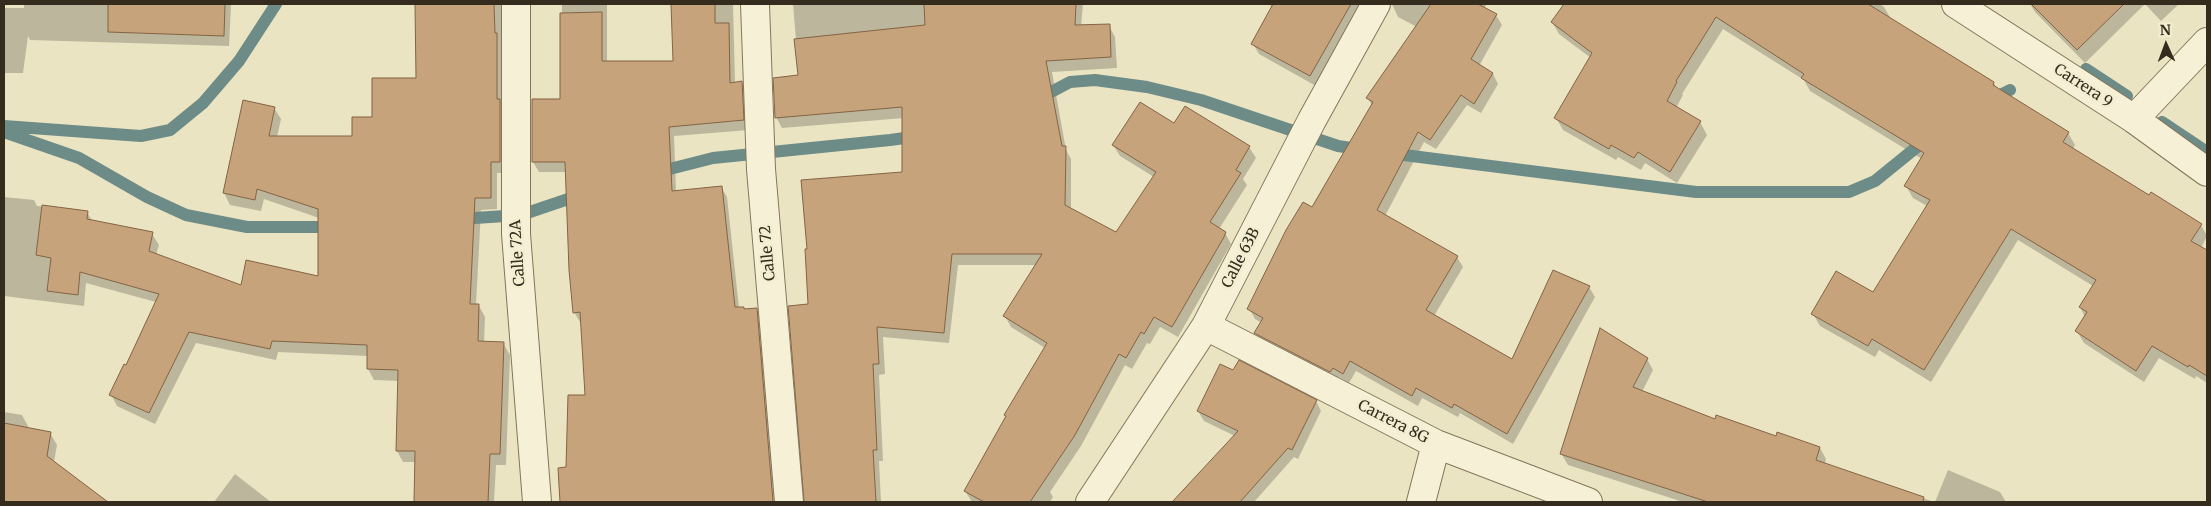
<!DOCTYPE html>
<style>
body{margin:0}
#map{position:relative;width:2211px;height:506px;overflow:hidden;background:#ebe4c3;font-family:Merriweather,serif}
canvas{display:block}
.frame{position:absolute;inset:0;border:5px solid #352c1e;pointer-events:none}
.north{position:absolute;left:2141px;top:20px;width:50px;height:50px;-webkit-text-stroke:4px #f3edd2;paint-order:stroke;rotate:358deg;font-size:14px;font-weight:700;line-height:20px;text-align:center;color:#352c1e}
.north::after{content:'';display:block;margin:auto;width:18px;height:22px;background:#352c1e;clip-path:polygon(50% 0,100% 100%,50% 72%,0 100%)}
</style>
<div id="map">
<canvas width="2211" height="506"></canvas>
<div class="frame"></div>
<div class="north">N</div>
</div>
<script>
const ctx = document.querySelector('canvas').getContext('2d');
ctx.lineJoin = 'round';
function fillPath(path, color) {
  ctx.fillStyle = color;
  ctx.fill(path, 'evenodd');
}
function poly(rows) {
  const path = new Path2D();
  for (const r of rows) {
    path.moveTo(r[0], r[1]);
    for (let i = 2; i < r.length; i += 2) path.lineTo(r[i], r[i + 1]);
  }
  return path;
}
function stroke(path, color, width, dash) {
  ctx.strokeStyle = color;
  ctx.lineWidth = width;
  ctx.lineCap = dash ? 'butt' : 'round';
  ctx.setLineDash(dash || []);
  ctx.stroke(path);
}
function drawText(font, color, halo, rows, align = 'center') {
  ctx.font = font + ' Merriweather,serif';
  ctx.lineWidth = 5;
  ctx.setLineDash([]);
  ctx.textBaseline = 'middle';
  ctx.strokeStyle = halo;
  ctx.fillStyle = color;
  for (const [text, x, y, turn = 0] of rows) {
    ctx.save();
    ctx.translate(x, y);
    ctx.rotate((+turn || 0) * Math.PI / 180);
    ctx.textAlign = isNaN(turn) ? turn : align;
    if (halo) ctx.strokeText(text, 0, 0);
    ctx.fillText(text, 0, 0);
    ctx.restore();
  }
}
const shadow = poly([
 [24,4,231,4,229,46,30,40,28,36,23,73,4,73,4,8,24,8],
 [417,4,503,4,506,173,497,173,497,209,481,210,476,305,479,306,485,317,484,343,503,343,510,355,506,465,496,465,494,502,415,502,416,462,403,462,397,451,399,381,374,380,368,369,368,356,278,352,276,360,196,343,155,424,117,406,111,394,127,367,156,302,86,283,84,306,4,296,4,197,34,200,37,206,87,212,92,221,152,234,159,245,156,255,242,287,320,278,319,218,264,199,261,211,230,205,224,193,244,101,274,108,281,119,277,137,354,137,417,79],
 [562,4,607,4,607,63,674,62,672,4,733,4,735,83,742,83,747,93,749,130,674,136,676,192,721,187,727,197,739,308,745,310,756,310,762,320,777,502,561,502,559,469,567,468,586,397,582,322,580,322,574,312,566,172,539,172,533,162,561,101],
 [793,4,1083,4,1081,27,1109,26,1115,37,1117,68,1052,72,1066,150,1071,159,1071,209,1117,234,1154,177,1120,156,1113,145,1174,125,1249,147,1256,158,1243,179,1247,185,1219,229,1225,233,1231,244,1178,337,1160,327,1150,344,1147,343,1132,369,1125,365,1081,446,1050,492,1053,497,1050,502,972,502,965,491,1007,417,1006,415,1045,348,1011,327,1005,316,1036,265,958,265,949,343,883,337,885,374,879,375,883,461,879,461,881,502,806,502,810,306,904,173,904,118,782,128,776,117,799,76],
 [1268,4,1362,4,1316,86,1259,54,1253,44,1273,7],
 [1392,4,1487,4,1484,8,1496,15,1502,25,1479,66,1493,74,1498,84,1481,113,1467,105,1436,149,1424,142,1385,216,1457,257,1463,267,1434,316,1513,361,1589,287,1595,297,1513,444,1460,413,1458,417,1422,398,1418,406,1356,371,1349,383,1339,377,1336,382,1262,344,1256,333,1262,323,1255,319,1249,308,1313,208,1372,106,1368,98,1417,27,1398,17],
 [1566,4,1880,4,1884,7,1891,19,1994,83,1997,89,2068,133,2075,145,2073,149,2150,196,2201,225,2207,236,2201,248,2207,252,2207,383,2196,376,2195,379,2159,358,2144,382,2084,343,2077,331,2085,317,2080,307,2093,286,2018,240,1931,382,1879,350,1875,357,1820,326,1813,314,1874,293,1927,206,1913,198,1906,186,1922,159,1810,91,1804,80,1723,29,1682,94,1683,95,1676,108,1700,122,1707,135,1677,183,1645,163,1641,170,1618,157,1616,160,1563,130,1556,118,1591,58,1559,34,1552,22],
 [2030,4,2179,4,2161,21,2145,4,2085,63,2035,12],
 [1647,359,1653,370,1642,392,1715,421,1820,448,1826,459,1825,464,1934,502,1683,502,1568,465,1561,453],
 [1316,401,1321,411,1298,459,1294,457,1254,502,1174,502,1235,436,1204,421,1198,411],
 [4,412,22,415,28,426,27,429,50,433,57,445,54,462,106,502,4,502],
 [1948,470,2000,492,2006,502,1935,502],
 [235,474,271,502,214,502]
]);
const stream = poly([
 [2086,69,2127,96],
 [1038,99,1070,82,1095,80,1147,87,1201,100,1338,146,1364,150],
 [1990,100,2010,90],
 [2162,122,2207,152],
 [4,126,141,136,170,130,203,103,239,61,276,4],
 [4,132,79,158,147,197,186,215,247,227,334,227],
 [1388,153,1696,192,1849,192,1875,181,1928,138],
 [654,173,713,158,890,140,919,136],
 [459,219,521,215,583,194]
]);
const building = poly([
 [108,4,225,4,224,36,108,32,108,4],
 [415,4,494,4,495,33,497,33,497,99,500,99,500,162,491,162,491,198,475,198,470,304,479,304,478,341,504,342,500,454,490,454,488,502,414,502,415,451,396,451,398,370,367,369,367,345,272,341,270,349,189,332,149,413,109,395,124,364,126,365,159,294,80,272,78,295,47,291,51,258,36,255,42,205,88,211,87,219,153,232,149,251,241,285,246,260,318,276,318,209,257,189,255,200,223,193,243,100,275,107,269,136,352,136,352,117,372,117,372,78,416,78,415,4],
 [671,4,715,4,715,23,729,23,730,83,742,81,744,120,669,127,672,191,722,186,735,307,744,307,744,309,757,308,773,502,560,502,558,468,566,467,568,395,585,395,580,312,573,313,569,270,565,162,532,162,532,99,560,99,560,13,602,12,602,61,673,61,671,4],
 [924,4,1076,4,1075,25,1110,24,1111,57,1046,61,1062,146,1066,146,1065,205,1116,232,1156,172,1112,145,1140,102,1174,123,1185,106,1250,146,1236,170,1241,173,1210,222,1226,232,1224,237,1172,327,1154,317,1144,334,1141,332,1126,358,1119,354,1075,435,1030,502,984,502,964,491,1006,416,1004,415,1047,343,1003,316,1042,254,952,254,944,333,877,327,879,364,873,364,877,450,873,450,876,502,804,502,788,306,808,304,805,249,807,249,801,180,902,172,902,107,775,118,773,78,798,75,794,39,925,25,924,4],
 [1273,4,1351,4,1310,76,1251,44,1273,4],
 [1431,4,1478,4,1497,14,1471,59,1493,73,1474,104,1461,95,1430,140,1418,132,1377,210,1458,256,1426,310,1512,359,1553,270,1590,286,1507,434,1454,404,1452,408,1416,388,1412,396,1350,361,1343,374,1333,368,1330,372,1254,333,1263,318,1247,309,1286,230,1303,202,1312,207,1373,102,1366,98,1431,4],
 [1564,4,1868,4,1994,82,1993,85,2069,132,2063,142,2149,195,2151,192,2202,224,2191,241,2207,250,2207,376,2189,365,2188,367,2152,346,2136,371,2075,331,2087,312,2079,307,2096,280,2011,229,1924,370,1872,339,1868,346,1811,314,1836,271,1873,292,1930,200,1904,186,1924,153,1801,78,1804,74,1716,17,1676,81,1677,82,1667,101,1701,121,1670,172,1638,152,1634,158,1611,145,1609,149,1554,118,1592,53,1551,22,1564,4],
 [2031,4,2124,4,2077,50,2031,4],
 [1600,328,1648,358,1633,387,1715,419,1716,415,1776,436,1777,432,1820,447,1816,460,1924,497,1923,502,1708,502,1560,454,1600,328],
 [1239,360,1317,400,1292,450,1288,448,1240,502,1172,502,1238,431,1197,411,1220,364,1233,370,1239,360],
 [4,423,51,432,47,456,108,502,4,502,4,423]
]);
const minor = poly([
 [516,4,516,234,537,502],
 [755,4,761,169,789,502],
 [1956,4,2134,119,2207,172],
 [2134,119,2207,42],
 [1206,326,1436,444,1588,502],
 [1090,502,1206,326,1312,120,1376,4],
 [1421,502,1436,444]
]);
const streetNames = [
 ["Carrera 9",2083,86,33],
 ["Calle 72A",518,253,-94],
 ["Calle 72",768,253,-95],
 ["Calle 63B",1241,258,-63],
 ["Carrera 8G",1393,422,27]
];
fillPath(shadow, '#0003');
stroke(stream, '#6d8c87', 12);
fillPath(building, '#c7a37c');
stroke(building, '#826343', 1);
stroke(minor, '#84765b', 30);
stroke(minor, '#f6f0d6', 28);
drawText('15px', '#352c1e', '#f3edd2', streetNames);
</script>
